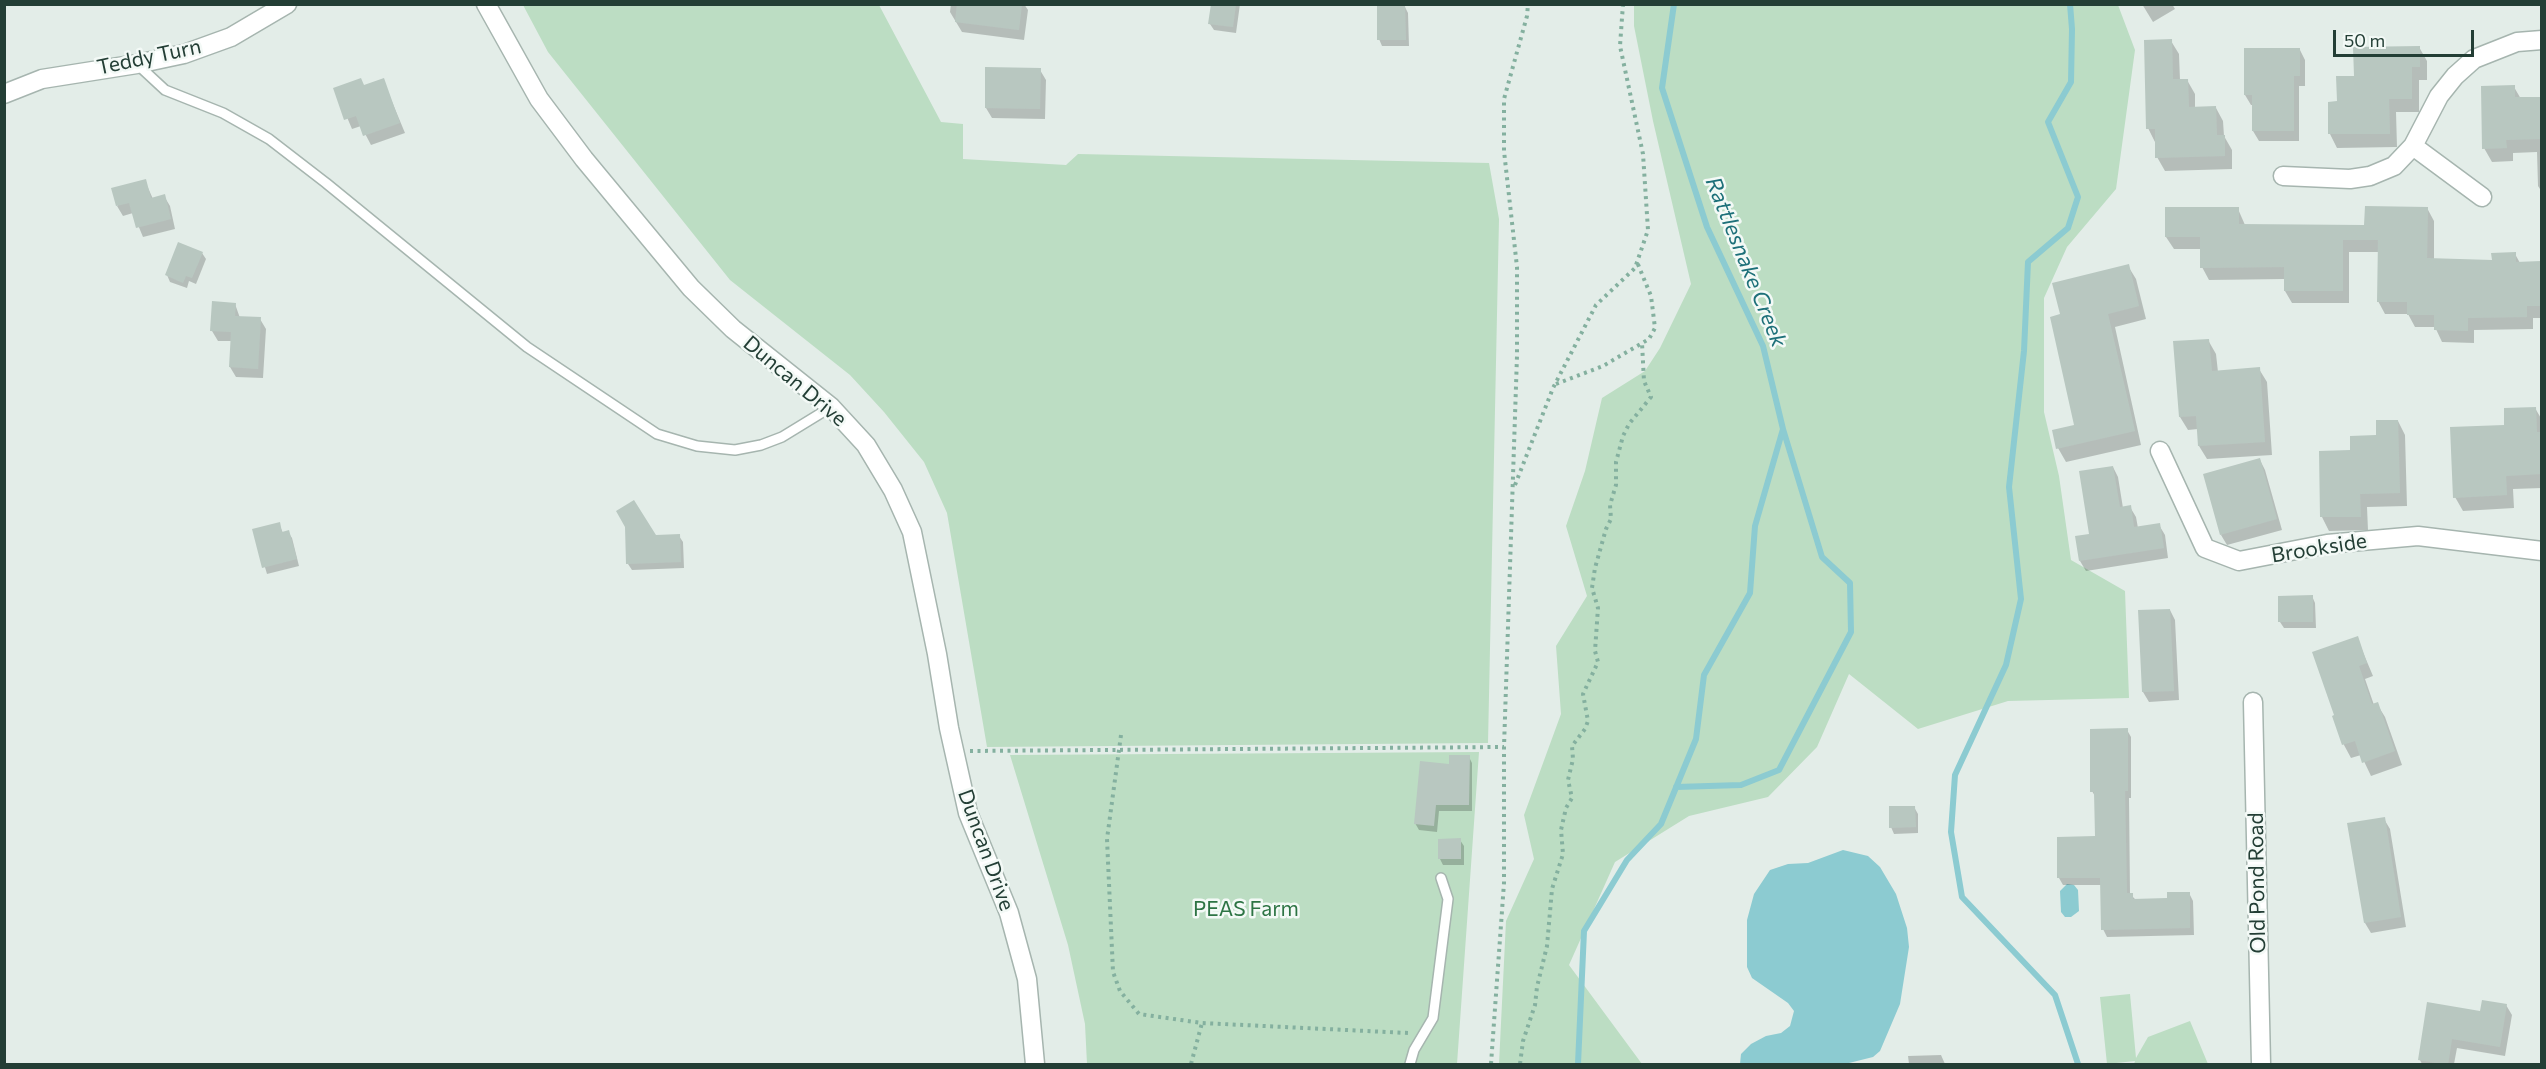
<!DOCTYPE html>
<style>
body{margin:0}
#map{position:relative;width:2546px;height:1069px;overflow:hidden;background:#e3ede8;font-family:Commissioner,sans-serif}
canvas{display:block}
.frame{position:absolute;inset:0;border:6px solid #233e35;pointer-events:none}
.scale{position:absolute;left:2333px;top:30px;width:141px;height:27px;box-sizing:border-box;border:3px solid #233e35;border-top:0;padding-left:8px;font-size:18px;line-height:21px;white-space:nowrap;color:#233e35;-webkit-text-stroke:4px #f3f9f6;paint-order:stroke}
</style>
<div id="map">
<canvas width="2546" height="1069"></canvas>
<div class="frame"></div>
<div class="scale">50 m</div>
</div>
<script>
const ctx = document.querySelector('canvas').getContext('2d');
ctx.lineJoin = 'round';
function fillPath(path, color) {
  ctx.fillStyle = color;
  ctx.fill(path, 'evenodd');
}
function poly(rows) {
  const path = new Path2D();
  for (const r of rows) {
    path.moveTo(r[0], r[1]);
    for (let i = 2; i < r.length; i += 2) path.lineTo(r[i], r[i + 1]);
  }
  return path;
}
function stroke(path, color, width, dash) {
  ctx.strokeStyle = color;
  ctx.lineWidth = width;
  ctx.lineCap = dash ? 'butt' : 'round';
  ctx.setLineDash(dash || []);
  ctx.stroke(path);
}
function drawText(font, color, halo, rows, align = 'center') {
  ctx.font = font + ' Commissioner,sans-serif';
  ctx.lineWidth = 5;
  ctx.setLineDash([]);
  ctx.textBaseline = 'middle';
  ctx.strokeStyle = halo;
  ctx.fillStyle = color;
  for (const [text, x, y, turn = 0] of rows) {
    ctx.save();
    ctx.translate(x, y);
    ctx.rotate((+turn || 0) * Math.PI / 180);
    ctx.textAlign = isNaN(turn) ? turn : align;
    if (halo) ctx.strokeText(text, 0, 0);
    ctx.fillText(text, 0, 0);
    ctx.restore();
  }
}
const green = poly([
 [523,5,879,5,941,122,963,124,963,159,1066,165,1078,154,1489,163,1499,219,1488,743,987,747,947,513,924,462,884,412,850,375,730,280,548,52],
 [1634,5,2118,5,2135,50,2116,189,2067,247,2044,298,2044,412,2059,476,2071,560,2125,591,2129,698,2008,701,1918,729,1849,674,1817,747,1768,797,1689,816,1615,862,1569,965,1642,1064,1499,1064,1506,921,1534,859,1524,815,1561,714,1556,646,1587,596,1566,526,1585,471,1602,398,1645,371,1660,348,1691,284,1653,121,1634,26],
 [1479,752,1457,1064,1087,1064,1085,1024,1068,945,1010,755],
 [2130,994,2136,1058,2148,1037,2190,1021,2208,1064,2134,1064,2135,1061,2107,1064,2100,997]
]);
const water = poly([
 [1843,850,1868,856,1880,867,1896,894,1907,928,1909,947,1900,1004,1880,1051,1873,1057,1845,1064,1740,1064,1741,1054,1751,1044,1766,1036,1781,1033,1790,1026,1794,1011,1788,1003,1752,978,1747,967,1747,920,1754,894,1770,870,1788,864,1808,863],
 [2067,884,2074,885,2078,890,2079,911,2071,917,2065,917,2061,912,2060,891]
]);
const shadow = poly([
 [951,4,1024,4,1028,10,1024,40,962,32,950,12],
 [1213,4,1240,4,1236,33,1214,30,1210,24],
 [2142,4,2172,4,2175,9,2153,22],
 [1405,7,1408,13,1409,46,1382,46,1379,39],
 [2171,41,2179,54,2180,80,2187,80,2195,94,2195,108,2216,108,2223,121,2224,136,2232,150,2232,169,2165,171,2157,157,2155,142,2148,128],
 [2419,47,2427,61,2427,80,2419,80,2419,112,2396,112,2397,147,2337,148,2330,134,2329,103,2338,103,2355,78],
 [2300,50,2305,60,2305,86,2299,86,2299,141,2259,141,2253,131,2254,105,2251,105,2245,95],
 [1040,70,1046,80,1045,119,992,118,986,108],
 [383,80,405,133,371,145,361,126,352,129,335,89,365,86],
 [2514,87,2521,99,2542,98,2542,192,2538,186,2537,152,2513,153,2513,161,2492,162,2484,148],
 [145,181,153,199,164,196,170,206,175,229,143,237,133,213,123,216,117,206],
 [2427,208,2434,221,2434,260,2493,261,2515,254,2520,263,2542,263,2542,318,2533,318,2533,329,2474,330,2474,343,2442,342,2435,327,2415,327,2408,314,2385,314,2378,301,2379,252,2349,252,2349,303,2292,303,2285,291,2285,279,2209,280,2202,267,2202,249,2174,249,2166,237,2238,209,2245,225,2366,226],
 [202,253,206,259,196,284,189,281,187,288,170,282,167,275],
 [2128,266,2136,279,2146,319,2115,327,2141,445,2066,462,2058,448,2075,426,2062,315],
 [235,304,240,318,260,319,266,329,263,378,236,377,230,367,232,341,218,341,212,331],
 [2208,340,2216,354,2218,372,2259,369,2267,382,2272,455,2207,459,2199,446,2198,429,2188,430,2180,417],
 [2535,408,2542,420,2542,488,2513,489,2514,508,2463,511,2455,497,2506,426],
 [2398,421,2405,435,2407,506,2367,507,2368,530,2329,531,2322,517,2320,453,2351,452,2378,437],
 [2260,460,2265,470,2282,530,2227,545,2221,535],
 [2113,467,2118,477,2123,508,2130,507,2136,517,2138,528,2159,525,2165,535,2168,558,2086,571,2080,561],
 [279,524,283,533,288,532,292,538,299,566,267,574,254,530],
 [679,536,683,542,684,568,632,570,628,564,655,537],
 [2312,596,2315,603,2316,628,2284,628,2280,622,2280,597],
 [2170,610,2175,620,2179,700,2149,702,2143,692],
 [2357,638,2373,676,2365,679,2374,705,2377,704,2385,717,2402,765,2371,776,2361,755,2351,758,2344,745,2334,717],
 [2127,730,2131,737,2131,798,2129,798,2130,894,2136,900,2169,900,2189,893,2193,901,2194,935,2107,937,2103,929,2102,885,2063,885,2059,878,2096,838,2096,798,2092,791],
 [1469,757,1472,763,1472,811,1439,811,1437,832,1419,830,1415,823,1450,765],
 [1914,807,1918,814,1918,833,1894,834,1891,827],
 [2384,819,2390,829,2406,927,2371,933,2365,923],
 [1460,840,1464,846,1464,865,1443,865,1440,859],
 [2506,1005,2512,1015,2505,1056,2457,1048,2454,1064,2422,1064,2420,1060,2481,1013],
 [1941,1055,1945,1064,1909,1064,1908,1056]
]);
const stream = poly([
 [2070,4,2072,29,2071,82,2048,122,2078,197,2068,228,2028,262,2024,351,2009,487,2021,599,2006,665,1955,775,1951,832,1962,897,2055,995,2078,1064],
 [1676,787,1741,785,1779,770,1851,632,1850,583,1822,557,1783,429],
 [1578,1064,1584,931,1627,860,1661,824,1696,739,1704,675,1750,593,1755,526,1783,429,1763,346,1707,227,1662,88,1674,4]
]);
const building = poly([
 [957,4,1022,4,1019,30,955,22],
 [1211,4,1236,4,1233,27,1208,24],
 [1377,5,1405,5,1406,40,1377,40],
 [2172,39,2173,79,2188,79,2189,107,2216,106,2217,135,2225,135,2225,156,2155,158,2155,129,2146,129,2144,40],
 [2420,46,2420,67,2412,67,2412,99,2389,99,2390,134,2328,134,2328,102,2337,101,2336,76,2354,76,2353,47],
 [2244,48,2300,48,2300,76,2294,76,2294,131,2252,131,2252,95,2244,95],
 [985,67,1041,68,1040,109,985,108],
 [361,78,364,85,384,78,400,123,363,136,356,116,344,120,333,88],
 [2515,85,2515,97,2541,97,2541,139,2506,140,2507,148,2482,149,2481,86],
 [146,179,151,198,165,194,171,219,136,228,129,203,116,206,111,188],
 [2365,206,2428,207,2427,258,2492,260,2491,253,2516,252,2516,262,2541,261,2541,306,2527,306,2527,317,2468,318,2468,331,2434,330,2434,315,2407,315,2407,302,2377,302,2378,240,2343,240,2343,291,2284,291,2284,267,2200,268,2200,237,2165,237,2165,207,2239,207,2239,224,2364,225],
 [178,242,203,252,192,278,186,276,183,283,165,275],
 [2129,264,2139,306,2108,314,2135,431,2056,449,2052,430,2074,425,2050,317,2060,314,2052,283],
 [212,301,236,303,235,316,261,317,258,369,229,367,231,332,210,331],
 [2209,339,2212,371,2260,367,2265,442,2198,446,2196,416,2179,417,2173,341],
 [2536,407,2537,432,2541,432,2541,474,2506,476,2507,495,2453,498,2450,427,2504,425,2504,408],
 [2376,420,2398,420,2400,493,2360,494,2361,517,2320,517,2319,451,2350,450,2350,436,2376,435],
 [2260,458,2277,519,2220,535,2203,474],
 [2113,466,2120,507,2131,505,2134,527,2160,523,2164,548,2079,561,2075,536,2089,534,2079,471],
 [634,500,656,535,680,534,681,562,626,564,625,527,616,511],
 [280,522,282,532,289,530,297,559,262,568,252,529],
 [2313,595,2313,622,2278,622,2278,596],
 [2170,609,2174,691,2142,692,2138,610],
 [2358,636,2367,663,2359,666,2372,704,2378,702,2395,751,2362,763,2355,741,2342,745,2332,716,2334,715,2312,652],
 [2128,728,2128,791,2125,791,2127,893,2133,893,2133,899,2167,898,2167,892,2190,892,2190,928,2101,930,2100,878,2057,878,2057,837,2095,836,2094,792,2090,792,2090,729],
 [1449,755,1470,755,1469,805,1436,805,1434,826,1414,824,1420,761,1449,764],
 [1889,806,1915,806,1916,827,1889,828],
 [2385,817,2401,917,2364,923,2347,823],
 [1461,838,1461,859,1438,859,1438,839],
 [2482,1000,2507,1004,2500,1047,2452,1039,2448,1065,2418,1060,2427,1002,2480,1011]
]);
const path = poly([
 [1556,384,1603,366,1649,339,1655,328,1651,296,1637,262],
 [1515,485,1553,388,1596,305,1635,268,1648,230,1643,154,1620,46,1623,4],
 [1121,735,1107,839,1113,972,1120,991,1139,1014,1202,1023,1408,1033],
 [970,751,1504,747],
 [1191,1064,1202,1023],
 [1491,1064,1504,883,1504,747,1517,356,1517,267,1504,151,1504,99,1527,16,1528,4],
 [1520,1064,1523,1041,1535,1005,1537,987,1547,946,1552,889,1563,854,1561,830,1566,808,1572,798,1568,780,1573,759,1572,746,1585,729,1588,721,1583,694,1598,662,1595,651,1598,608,1592,588,1595,568,1606,529,1611,519,1610,505,1616,485,1616,462,1623,436,1629,424,1651,397,1644,381,1642,343]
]);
const lane = poly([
 [137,64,165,90,223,113,269,139,326,183,527,347,657,434,697,446,735,450,761,445,782,437,831,407],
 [1410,1064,1414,1050,1433,1018,1448,899,1441,878]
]);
const street = poly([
 [486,4,539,99,584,159,691,288,733,329,831,407,866,445,893,490,912,532,937,654,949,728,968,813,1009,913,1027,979,1035,1064],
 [4,94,42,79,137,64,184,54,231,37,287,4],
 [2413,146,2482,197],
 [2283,176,2350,179,2370,176,2394,166,2413,146,2439,96,2455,76,2474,59,2517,42,2542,40],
 [2160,451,2205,548,2239,561,2327,544,2418,536,2542,551],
 [2253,702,2261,1064]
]);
const streetNames = [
 ["Teddy Turn",149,57,-12],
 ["Duncan Drive",795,381,40],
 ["Brookside",2319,548,-9],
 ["Duncan Drive",986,850,70],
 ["Old Pond Road",2257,883,-91]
];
const parkNames = [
 ["PEAS Farm",1246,909]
];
const waterNames = [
 ["Rattlesnake Creek",1746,262,68]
];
fillPath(green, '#bcddc3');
fillPath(water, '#8ccbd1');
fillPath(shadow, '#0003');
stroke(stream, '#8ccbd1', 6);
fillPath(building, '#b8c7c0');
stroke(lane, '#a6b5af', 12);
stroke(street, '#a6b5af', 21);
stroke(path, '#84b09f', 4, [3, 4.5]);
stroke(lane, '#fff', 9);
stroke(street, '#fff', 18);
drawText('21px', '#233e35', '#f3f9f6', streetNames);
drawText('21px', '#2d7444', '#f3f9f6', parkNames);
drawText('italic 22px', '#1d7079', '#f3f9f6', waterNames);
</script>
